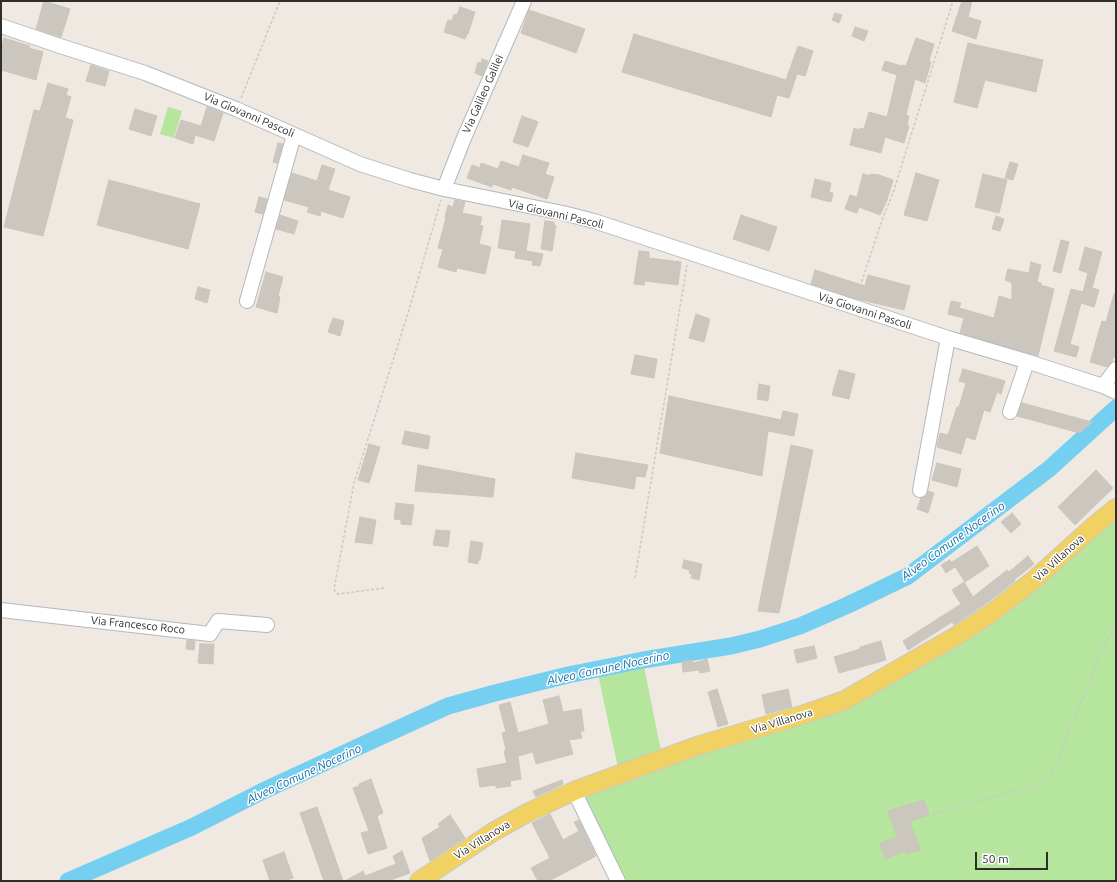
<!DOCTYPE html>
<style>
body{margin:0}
#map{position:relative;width:1117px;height:882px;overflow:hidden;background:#efe9e1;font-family:Ubuntu,sans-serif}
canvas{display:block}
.frame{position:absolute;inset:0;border:2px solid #2e2e2e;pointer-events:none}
.scale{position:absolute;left:975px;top:852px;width:73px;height:18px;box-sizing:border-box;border:2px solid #2e2e2e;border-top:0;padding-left:5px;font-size:12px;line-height:14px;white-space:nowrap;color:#2e2e2e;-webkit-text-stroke:3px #fff;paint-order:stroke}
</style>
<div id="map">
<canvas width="1117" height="882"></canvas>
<div class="frame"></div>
<div class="scale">50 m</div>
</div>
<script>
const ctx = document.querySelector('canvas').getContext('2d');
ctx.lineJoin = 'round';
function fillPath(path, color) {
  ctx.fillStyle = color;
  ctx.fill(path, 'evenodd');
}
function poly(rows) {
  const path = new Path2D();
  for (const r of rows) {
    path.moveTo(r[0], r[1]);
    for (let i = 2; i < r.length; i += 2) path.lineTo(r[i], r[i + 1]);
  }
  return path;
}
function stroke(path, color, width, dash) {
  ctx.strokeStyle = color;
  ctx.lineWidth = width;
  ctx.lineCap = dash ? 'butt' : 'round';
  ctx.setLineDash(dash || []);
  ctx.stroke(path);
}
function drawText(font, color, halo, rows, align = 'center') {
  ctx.font = font + ' Ubuntu,sans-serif';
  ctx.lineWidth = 3;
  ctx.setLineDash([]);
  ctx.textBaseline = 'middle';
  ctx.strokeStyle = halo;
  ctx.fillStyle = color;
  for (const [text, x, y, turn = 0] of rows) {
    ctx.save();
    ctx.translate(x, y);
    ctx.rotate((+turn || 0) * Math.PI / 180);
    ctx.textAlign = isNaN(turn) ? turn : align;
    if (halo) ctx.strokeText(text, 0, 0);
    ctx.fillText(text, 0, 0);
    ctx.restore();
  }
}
const green = poly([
 [168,107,182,111,174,138,160,134],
 [1116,516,1116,881,624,881,582,794,703,750,847,705],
 [644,666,661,751,618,768,598,674]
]);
const river = poly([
 [68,881,192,827,263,791,371,741,448,706,495,693,568,675,643,660,731,646,760,639,800,626,848,605,908,576,1049,469,1116,408]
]);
const building = poly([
 [44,1,70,9,61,37,36,29,44,1],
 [962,1,972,1,968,17,981,21,976,39,952,31,962,1],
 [460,7,475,12,468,34,467,34,465,39,444,32,448,20,452,21,454,14,457,15,460,7],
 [529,10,585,29,576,53,521,33,529,10],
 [835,13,842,15,839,23,832,20,835,13],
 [855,27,868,31,864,41,852,36,855,27],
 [634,34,786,80,798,46,813,51,805,76,797,74,789,98,777,95,771,117,622,72,634,34],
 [4,38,30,46,29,48,43,52,36,80,1,70,1,49,4,38],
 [916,38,934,44,929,61,931,62,925,83,915,79,906,115,909,116,907,125,909,126,904,143,885,137,881,153,850,145,854,128,859,130,860,128,864,129,869,112,887,117,897,75,882,70,885,61,901,66,902,65,906,66,916,38],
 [968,43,1043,60,1036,92,985,80,977,108,954,102,968,43],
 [482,59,488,61,482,76,475,73,478,62,481,63,482,59],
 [91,65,109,71,105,86,86,81,91,65],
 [48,83,68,89,66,95,71,97,65,118,73,120,43,236,4,227,34,110,40,111,48,83],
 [207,107,223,113,214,141,195,135,193,144,175,138,181,120,201,126,207,107],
 [135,109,157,116,151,136,129,129,135,109],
 [522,116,538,122,528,147,513,142,522,116],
 [278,143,283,144,277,163,273,162,278,143],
 [523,155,549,163,545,174,554,177,547,199,512,187,511,190,493,184,492,187,467,178,472,165,480,168,481,163,498,169,501,161,519,167,523,155],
 [1010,162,1018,164,1013,180,1005,178,1010,162],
 [322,165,335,169,328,190,350,197,343,218,321,211,320,216,307,212,309,207,284,200,292,173,317,181,322,165],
 [916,173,939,180,927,221,904,215,916,173],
 [863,174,870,176,870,174,879,175,893,180,887,200,880,215,859,207,857,213,845,209,850,195,857,197,863,174],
 [983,174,1007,180,999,213,975,207,983,174],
 [815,179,831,183,829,192,833,193,831,202,811,197,815,179],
 [109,180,200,204,188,249,97,225,109,180],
 [259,197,267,199,263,214,255,212,259,197],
 [455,200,465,202,462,213,482,217,480,225,483,226,479,244,491,247,485,274,457,268,456,272,438,267,443,249,438,248,446,218,445,217,448,205,453,207,455,200],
 [280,215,298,221,294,234,276,229,280,215],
 [741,215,777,227,769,251,733,239,741,215],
 [996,216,1004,219,1000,231,992,229,996,216],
 [502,220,530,224,526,251,543,254,540,266,532,265,533,261,515,258,516,251,498,248,502,220],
 [545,221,554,222,554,225,556,226,552,251,541,249,545,221],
 [1061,240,1069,242,1061,273,1053,271,1061,240],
 [1085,247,1102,252,1092,288,1099,290,1094,307,1081,303,1070,344,1079,347,1076,357,1054,351,1071,289,1083,292,1088,273,1079,270,1085,247],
 [639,251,649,252,649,258,681,262,678,285,645,281,644,285,634,284,639,251],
 [1031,262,1041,265,1037,282,1041,283,1041,285,1054,289,1038,356,960,333,964,318,948,314,951,301,961,303,959,308,994,318,999,296,1012,300,1012,283,1005,280,1008,269,1029,273,1031,262],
 [815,270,865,286,868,275,910,286,904,310,853,298,811,284,815,270],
 [266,272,283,277,278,296,280,297,277,313,256,307,266,272],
 [198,287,210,290,207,303,195,299,198,287],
 [1114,294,1116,294,1116,358,1113,357,1112,362,1107,367,1090,362,1102,321,1106,322,1114,294],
 [696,314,710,319,704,342,689,338,696,314],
 [333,318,344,321,340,336,328,332,333,318],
 [635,355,657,359,654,378,631,374,635,355],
 [963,369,1005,381,1001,394,997,392,990,412,984,410,975,440,966,437,961,454,937,447,940,433,948,435,957,407,959,407,966,383,959,381,963,369],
 [839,370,855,374,849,399,832,395,839,370],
 [759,384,770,386,768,401,757,399,759,384],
 [669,396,781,420,783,411,798,414,794,436,768,431,762,476,660,453,669,396],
 [1022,403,1092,422,1080,433,1017,416,1022,403],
 [405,431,430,436,428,449,402,444,405,431],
 [369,444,380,447,369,483,358,480,369,444],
 [791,445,813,450,779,613,758,611,791,445],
 [576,453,648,465,645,477,636,476,634,489,572,478,576,453],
 [937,463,961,469,957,487,932,480,937,463],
 [418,465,495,479,493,497,415,491,418,465],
 [1096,470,1113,488,1075,525,1058,507,1096,470],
 [928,491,934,493,928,513,917,509,921,498,926,496,928,491],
 [396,503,414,505,411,525,401,524,401,520,394,519,396,503],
 [1012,513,1021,524,1011,533,1001,522,1012,513],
 [360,517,376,520,372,544,355,542,360,517],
 [436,530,450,531,448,547,433,545,436,530],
 [471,541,483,543,480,560,478,560,478,564,468,562,471,541],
 [977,546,989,566,965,582,952,562,977,546],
 [1028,556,1034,564,1014,580,1015,581,987,603,954,625,952,622,908,650,903,641,961,604,952,590,964,582,973,597,1007,570,1009,572,1028,556],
 [684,560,702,564,699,580,691,578,692,574,689,573,690,570,682,568,684,560],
 [950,560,955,567,946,573,941,565,950,560],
 [187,640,195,641,194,650,186,649,187,640],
 [881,641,886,660,839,673,834,657,860,649,860,647,881,641],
 [200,644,214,644,213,664,198,663,200,644],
 [814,646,817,658,797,663,794,650,814,646],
 [707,659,710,671,700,673,699,670,683,672,682,662,692,660,693,663,707,659],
 [717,689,728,724,718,727,708,692,717,689],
 [788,689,792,707,766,714,762,695,788,689],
 [559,696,563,712,581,709,584,731,580,731,582,738,569,740,573,754,536,764,533,752,518,756,521,779,510,781,511,786,496,788,496,785,480,787,477,769,507,763,504,751,506,750,502,733,506,732,499,705,510,702,518,733,549,724,543,700,559,696],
 [371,779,383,813,377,816,387,848,368,854,361,833,369,831,353,788,359,786,359,784,371,779],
 [562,780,563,784,536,797,533,791,562,780],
 [924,800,929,815,910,821,920,850,907,854,906,851,885,859,880,843,897,837,888,811,924,800],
 [317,807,343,881,324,881,300,813,317,807],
 [550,814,563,840,579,831,574,822,579,820,596,856,549,881,538,881,531,868,550,858,532,823,550,814],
 [450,815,465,838,430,861,422,838,440,827,438,824,450,815],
 [402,851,410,873,388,881,345,881,363,871,365,876,396,864,393,856,402,851],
 [284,852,293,878,283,881,270,881,263,860,284,852]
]);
const path = poly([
 [241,98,280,1],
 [857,296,883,217,893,193,953,1],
 [635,578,687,265],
 [384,588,338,594,336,593,334,589,354,483,409,310,441,200],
 [932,815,1049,780,1103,648,1116,623]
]);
const minor = poly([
 [1,26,60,46,145,73,236,109,360,164,410,180,444,189,563,213,594,221,948,338,1029,362,1103,386,1116,392],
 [444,189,464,138,524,1],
 [247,301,294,135],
 [1103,386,1116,369],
 [1010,412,1027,362],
 [920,490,948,338],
 [1,610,210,634,218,621,267,625],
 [574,791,618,881]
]);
const major = poly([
 [419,881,493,832,527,813,574,791,700,745,805,714,845,700,958,635,993,612,1035,579,1095,525,1116,508]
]);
const streetNames = [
 ["Via Galileo Galilei",483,94,-66],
 ["Via Giovanni Pascoli",249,115,23],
 ["Via Giovanni Pascoli",556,214,13],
 ["Via Giovanni Pascoli",865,311,18],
 ["Via Villanova",1059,558,-42],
 ["Via Francesco Roco",138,625,6],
 ["Via Villanova",782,721,-17],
 ["Via Villanova",482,840,-32]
];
const waterNames = [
 ["Alveo Comune Nocerino",953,541,-36],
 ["Alveo Comune Nocerino",608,668,-12],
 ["Alveo Comune Nocerino",304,774,-25]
];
fillPath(green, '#b6e59e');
stroke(river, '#75cff0', 17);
fillPath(building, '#cbc7bf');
stroke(building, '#cbc5ba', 1);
stroke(minor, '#b4b7c1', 16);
stroke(major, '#c9c9c9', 20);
stroke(path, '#c9c9c9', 1.5, [3, 2]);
stroke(minor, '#fff', 14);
stroke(major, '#f2d163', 18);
drawText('11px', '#2e2e2e', '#fff', streetNames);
drawText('italic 12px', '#0d6fa3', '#fff', waterNames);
</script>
